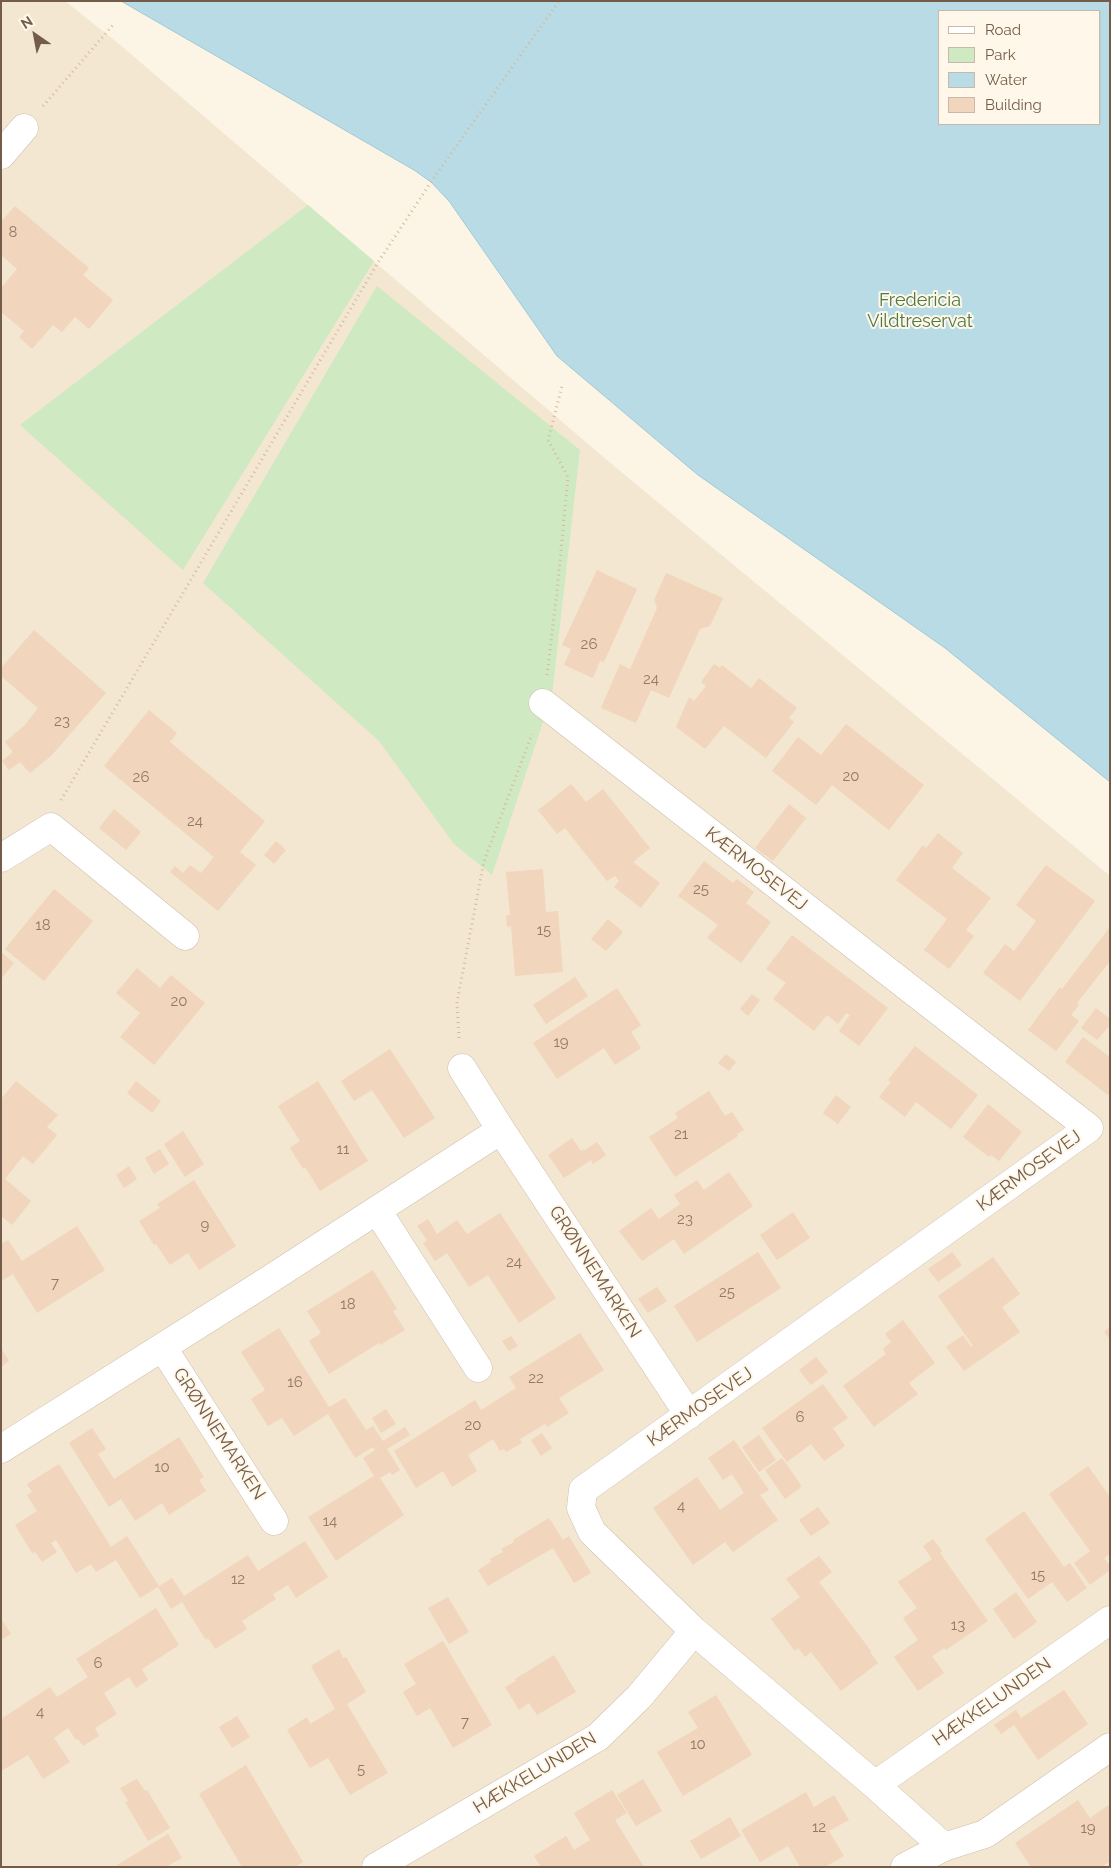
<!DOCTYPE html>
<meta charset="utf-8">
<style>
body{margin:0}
#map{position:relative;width:1111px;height:1868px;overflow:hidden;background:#fcf4e4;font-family:Raleway,sans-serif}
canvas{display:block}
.frame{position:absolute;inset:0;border:2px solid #745c4a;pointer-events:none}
.legend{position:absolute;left:938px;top:10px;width:162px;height:115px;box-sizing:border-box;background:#fff8ea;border:1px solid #c7baaa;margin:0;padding:6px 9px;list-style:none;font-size:15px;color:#745c4a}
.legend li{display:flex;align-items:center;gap:10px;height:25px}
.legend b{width:25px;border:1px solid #c7baaa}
.north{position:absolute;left:10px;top:10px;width:50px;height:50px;-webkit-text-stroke:4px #fff8ea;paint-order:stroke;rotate:327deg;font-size:14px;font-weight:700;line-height:20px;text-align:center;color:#745c4a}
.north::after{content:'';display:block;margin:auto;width:18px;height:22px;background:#745c4a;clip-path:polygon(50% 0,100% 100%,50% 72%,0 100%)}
</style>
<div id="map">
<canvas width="1111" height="1868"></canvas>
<div class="frame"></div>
<ul class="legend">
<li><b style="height:6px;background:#fff"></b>Road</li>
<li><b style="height:14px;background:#cfe9c2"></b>Park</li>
<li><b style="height:14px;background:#b8dbe5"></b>Water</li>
<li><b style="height:14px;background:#f1d5bc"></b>Building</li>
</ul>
<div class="north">N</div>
</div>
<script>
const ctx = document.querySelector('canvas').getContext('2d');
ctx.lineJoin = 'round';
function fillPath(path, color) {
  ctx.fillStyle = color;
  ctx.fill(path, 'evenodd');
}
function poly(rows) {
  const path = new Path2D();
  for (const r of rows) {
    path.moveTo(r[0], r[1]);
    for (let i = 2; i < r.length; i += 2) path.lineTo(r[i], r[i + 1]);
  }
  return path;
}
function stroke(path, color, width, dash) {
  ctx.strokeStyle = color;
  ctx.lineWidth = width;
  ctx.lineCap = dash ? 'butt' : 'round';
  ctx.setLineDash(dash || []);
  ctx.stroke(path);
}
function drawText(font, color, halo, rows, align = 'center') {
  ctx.font = font + ' Raleway,sans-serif';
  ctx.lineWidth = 4;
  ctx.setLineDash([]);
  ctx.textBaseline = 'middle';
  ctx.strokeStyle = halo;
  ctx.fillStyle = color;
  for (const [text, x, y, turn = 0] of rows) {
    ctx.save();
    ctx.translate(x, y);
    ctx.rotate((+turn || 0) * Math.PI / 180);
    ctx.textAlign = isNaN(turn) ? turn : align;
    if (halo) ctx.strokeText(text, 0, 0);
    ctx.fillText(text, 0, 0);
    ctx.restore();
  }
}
const residential = poly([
 [1,1,65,1,119,44,614,466,1110,876,1110,1867,1,1867]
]);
const green = poly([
 [308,205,374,261,183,570,20,425],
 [377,286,580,450,552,695,492,875,454,844,379,741,203,583]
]);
const water = poly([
 [121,1,1110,1,1110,782,945,648,698,475,557,356,449,201,431,182,414,170,121,1],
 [940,11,1100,11,1100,124,940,124,940,11]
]);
const building = poly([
 [15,206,89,268,83,275,113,300,89,329,75,317,62,332,53,325,32,349,19,337,24,331,1,312,1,288,17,269,1,255,1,222],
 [597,570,637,589,604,662,600,661,593,678,564,665,571,649,562,645],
 [666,573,723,598,710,626,700,629,669,698,651,690,636,723,601,708,620,664,630,669,657,608,654,600],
 [34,630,106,693,51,756,30,773,20,762,9,770,2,761,13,752,5,742,25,725,38,708,1,676,1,668],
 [714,664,720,668,722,665,751,688,759,678,797,708,789,718,794,722,766,758,724,726,705,749,676,727,689,697,694,701,706,686,701,682],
 [149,710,177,733,170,742,265,821,240,852,256,865,218,911,170,872,175,866,183,873,190,865,201,873,214,857,104,766],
 [846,724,924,785,889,830,832,785,816,805,772,771,798,737,821,755],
 [571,784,586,802,603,789,650,848,633,862,660,883,641,908,614,887,619,881,615,876,607,881,565,828,557,834,538,810],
 [789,804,806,818,773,861,755,848],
 [114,809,141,832,126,850,99,828],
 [938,833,963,853,952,868,991,898,966,930,974,936,949,969,924,950,947,919,896,880,923,845,926,848],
 [276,841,286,850,274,864,264,855],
 [704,861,733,883,737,879,754,892,746,903,771,922,741,963,707,938,718,925,678,896],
 [1046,865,1095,901,1020,1001,983,973,1005,944,1014,951,1036,921,1016,905],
 [543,869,546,912,558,911,563,972,515,976,511,926,507,927,506,915,510,915,506,872],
 [54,889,93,921,44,981,5,949],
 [608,919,623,932,606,951,591,939],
 [1110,927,1110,961,1077,1003,1079,1005,1071,1015,1079,1021,1056,1051,1028,1030,1060,987,1062,989],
 [792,935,888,1008,859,1046,839,1031,850,1015,846,1013,838,1024,827,1015,814,1031,773,999,786,983,766,969],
 [1,952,14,963,1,979],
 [137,968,160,988,171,975,205,1003,154,1065,120,1037,140,1013,116,993],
 [575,977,588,996,546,1024,533,1005],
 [617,988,641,1025,631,1032,641,1048,615,1065,604,1048,557,1079,533,1043],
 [752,994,760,1000,748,1016,740,1009],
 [1096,1008,1110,1019,1110,1025,1097,1040,1081,1028],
 [1083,1037,1110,1057,1110,1093,1108,1095,1065,1062],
 [915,1046,978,1095,951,1129,916,1102,905,1117,879,1097,891,1082,888,1080],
 [390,1049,435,1118,404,1138,372,1090,354,1101,341,1081],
 [726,1054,736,1062,729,1071,718,1063],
 [16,1081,58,1115,47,1127,57,1135,33,1164,23,1156,5,1179,31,1201,12,1225,1,1216,1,1099],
 [136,1081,161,1101,152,1113,127,1093],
 [318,1081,368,1161,320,1191,305,1167,303,1169,290,1148,300,1141,278,1106],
 [709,1091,725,1116,732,1112,744,1130,737,1134,738,1136,675,1177,649,1137,678,1118,675,1113],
 [836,1095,851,1107,838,1124,823,1113],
 [988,1104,1022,1132,999,1161,991,1155,989,1157,963,1137],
 [183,1131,204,1164,185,1177,164,1144],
 [572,1138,581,1151,584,1149,585,1150,597,1142,606,1155,593,1164,591,1160,564,1178,548,1155],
 [160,1149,169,1164,154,1174,145,1158],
 [129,1166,137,1179,124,1188,116,1175],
 [729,1172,753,1206,684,1254,674,1239,642,1261,619,1231,651,1208,659,1219,680,1204,674,1195,697,1180,704,1190],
 [194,1180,236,1246,199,1270,188,1253,170,1265,156,1244,154,1245,139,1221,160,1208,157,1204],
 [793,1212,810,1238,777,1260,760,1235],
 [500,1213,556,1298,519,1323,488,1275,469,1287,447,1253,435,1261,423,1243,427,1240,417,1226,428,1219,437,1234,457,1220,467,1234],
 [77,1226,105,1270,37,1313,13,1274,1,1281,1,1244,8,1240,22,1261],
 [758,1252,781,1288,697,1342,674,1306],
 [952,1252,962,1265,938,1282,928,1269],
 [993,1257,1020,1294,1002,1307,1020,1332,964,1371,946,1347,963,1335,971,1347,973,1346,938,1296],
 [373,1270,397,1309,393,1311,405,1330,380,1345,379,1343,329,1374,309,1341,321,1333,307,1311],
 [657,1287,667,1301,648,1313,638,1299],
 [903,1320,935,1363,909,1383,918,1394,874,1427,843,1386,886,1354,883,1349,891,1342,885,1334],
 [1110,1327,1110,1339,1104,1332],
 [279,1328,329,1407,345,1398,366,1430,373,1426,383,1441,405,1427,410,1435,387,1449,400,1470,392,1475,390,1472,380,1478,404,1515,336,1561,308,1517,374,1476,363,1458,375,1450,373,1447,355,1458,328,1414,294,1436,282,1418,268,1426,251,1399,265,1390,241,1352],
 [580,1333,604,1370,559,1398,569,1413,547,1427,545,1424,520,1439,522,1443,506,1452,504,1449,500,1451,493,1439,468,1455,477,1471,452,1487,443,1471,416,1488,394,1451,475,1400,481,1410,516,1388,509,1377],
 [511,1336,518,1346,509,1351,502,1341],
 [1,1348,9,1361,1,1367],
 [816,1357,828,1372,811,1385,799,1370],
 [823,1384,848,1418,833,1428,845,1446,824,1461,811,1444,787,1462,762,1428],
 [386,1409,396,1424,381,1433,372,1418],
 [92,1428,106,1449,98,1454,114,1479,179,1437,204,1477,199,1480,206,1491,169,1515,162,1503,135,1521,121,1499,109,1507,69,1443],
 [542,1433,552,1448,541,1456,531,1440],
 [759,1435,776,1460,759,1472,742,1447],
 [734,1440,769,1490,760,1495,778,1520,733,1552,725,1542,693,1565,653,1508,697,1477,720,1510,744,1493,732,1474,723,1480,708,1458],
 [782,1458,801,1485,800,1488,785,1499,765,1470],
 [59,1464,111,1547,127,1536,159,1586,158,1587,172,1578,184,1596,248,1555,258,1571,305,1541,328,1577,296,1598,288,1585,273,1594,276,1599,242,1621,247,1629,215,1649,208,1638,206,1640,182,1602,171,1609,158,1587,140,1598,116,1560,96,1572,91,1564,76,1573,56,1540,51,1543,57,1552,42,1562,35,1552,32,1553,15,1525,37,1511,27,1495,32,1492,27,1484],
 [1088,1466,1110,1497,1110,1554,1104,1558,1110,1566,1110,1570,1090,1585,1074,1563,1090,1551,1049,1494],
 [818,1507,830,1523,811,1536,799,1520],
 [1024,1511,1064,1567,1070,1563,1087,1588,1067,1602,1052,1582,1028,1599,985,1539],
 [549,1518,563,1540,569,1536,591,1573,574,1583,553,1548,488,1586,478,1570,491,1562,490,1559,503,1552,501,1549,514,1542,513,1540],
 [933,1539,942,1551,940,1553,988,1621,946,1650,944,1648,932,1656,944,1673,918,1691,894,1657,918,1640,903,1618,917,1608,898,1582,932,1559,923,1546],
 [819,1556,832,1572,819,1582,871,1651,870,1652,878,1663,841,1691,811,1652,805,1657,798,1648,795,1651,771,1619,800,1597,786,1579],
 [1016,1592,1037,1622,1014,1639,993,1609],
 [448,1597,469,1632,449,1644,428,1608],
 [156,1608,179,1645,142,1669,148,1680,136,1688,129,1677,104,1693,117,1714,95,1728,99,1736,83,1746,78,1739,76,1740,68,1728,54,1738,70,1762,43,1779,28,1755,1,1771,1,1719,50,1687,57,1697,88,1677,76,1659],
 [1,1619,11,1634,1,1640],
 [443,1641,492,1725,453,1748,430,1708,417,1716,403,1692,416,1684,404,1664],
 [339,1649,343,1658,346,1657,366,1692,347,1704,388,1773,350,1795,328,1758,310,1768,287,1730,307,1717,310,1724,335,1709,311,1666],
 [554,1655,576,1692,537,1715,529,1703,519,1710,505,1687,516,1681,515,1679],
 [1064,1690,1088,1724,1038,1760,1014,1725,1001,1734,994,1725,1016,1710,1021,1718],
 [716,1695,752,1755,683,1796,657,1752,698,1728,688,1712],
 [237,1716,250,1737,232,1748,219,1727],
 [246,1765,303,1862,295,1867,242,1867,199,1794],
 [137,1779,145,1791,147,1790,170,1828,148,1841,125,1802,128,1801,120,1788],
 [643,1779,662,1811,636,1826,617,1795],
 [612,1790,627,1813,615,1820,644,1867,541,1867,534,1856,566,1836,574,1850,590,1840,574,1813],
 [806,1792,814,1807,834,1795,849,1820,829,1831,844,1856,825,1867,800,1867,788,1846,760,1862,741,1830],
 [1078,1800,1090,1818,1110,1804,1110,1861,1102,1867,1031,1867,1015,1843],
 [730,1817,741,1836,701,1859,690,1841],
 [168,1834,182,1858,169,1865,170,1867,118,1867,117,1865]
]);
const path = poly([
 [43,106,113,25],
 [547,675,557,592,568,477,548,440,562,386],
 [61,800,377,264,431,182,559,1],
 [459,1038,457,1002,484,861,532,734]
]);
const minor = poly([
 [1,155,24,128],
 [543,703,1089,1128,583,1490,581,1508,592,1532,694,1631,875,1785,944,1847],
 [1,858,51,827,185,936],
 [462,1068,501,1130],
 [377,1210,478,1368],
 [163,1348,274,1521],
 [1,1449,261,1285,501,1130,689,1415],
 [875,1785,1110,1620],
 [376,1867,598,1737,639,1697,694,1631],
 [905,1867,944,1847,985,1834,1110,1747]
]);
const numberNames = [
 ["8",13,232],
 ["26",589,644],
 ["24",651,679],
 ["23",62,721],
 ["20",851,776],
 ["26",141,777],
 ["24",195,821],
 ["25",701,889],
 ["18",43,925],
 ["15",544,930],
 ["20",179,1001],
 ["19",561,1042],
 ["21",681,1134],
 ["11",343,1149],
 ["23",685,1219],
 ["9",205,1225],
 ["24",514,1262],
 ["7",55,1283],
 ["25",727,1292],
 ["18",348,1304],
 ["22",536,1378],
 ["16",295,1382],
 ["6",800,1417],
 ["20",473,1425],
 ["10",162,1467],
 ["4",681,1506],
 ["14",330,1521],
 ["15",1038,1575],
 ["12",238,1579],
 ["13",958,1625],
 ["6",98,1663],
 ["4",40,1712],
 ["7",465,1722],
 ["10",698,1744],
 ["5",361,1769],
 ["12",819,1827],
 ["19",1088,1828]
];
const parkNames = [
 ["Fredericia",920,301],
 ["Vildtreservat",920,322]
];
const streetNames = [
 ["KÆRMOSEVEJ",756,869,38],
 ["KÆRMOSEVEJ",1029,1171,-36],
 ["GRØNNEMARKEN",595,1272,57],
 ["KÆRMOSEVEJ",700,1407,-35],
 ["GRØNNEMARKEN",219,1434,57],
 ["HÆKKELUNDEN",992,1702,-35],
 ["HÆKKELUNDEN",535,1773,-31]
];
fillPath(residential, '#f3e7d2');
fillPath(green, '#cfe9c2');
fillPath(water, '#b8dbe5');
stroke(water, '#9fc9d6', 1);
fillPath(building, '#f1d5bc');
stroke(minor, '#cfbfad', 29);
stroke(path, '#d5b99f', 3, [1, 4]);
stroke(minor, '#fff', 28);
drawText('15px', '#937a66', null, numberNames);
drawText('18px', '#4d7942', '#fff8ea', parkNames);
drawText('18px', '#745c4a', '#fff8ea', streetNames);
</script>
